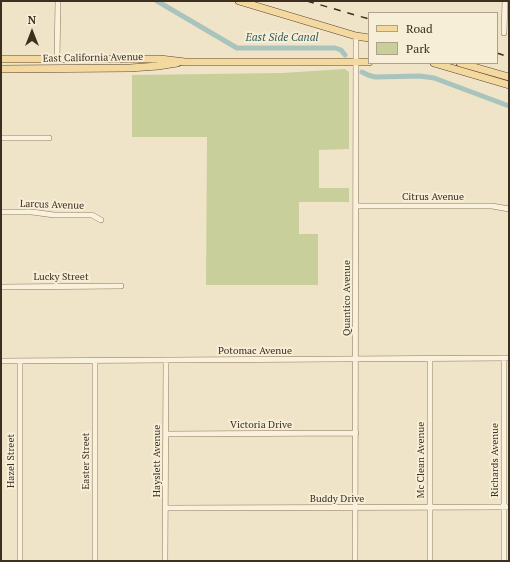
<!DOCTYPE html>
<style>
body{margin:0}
#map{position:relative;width:510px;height:562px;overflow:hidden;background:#f0e4c8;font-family:"PT Serif",serif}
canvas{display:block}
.frame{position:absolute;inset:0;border:2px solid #3d2e20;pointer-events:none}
.legend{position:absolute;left:368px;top:12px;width:130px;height:52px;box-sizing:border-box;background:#f7eed8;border:1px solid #ada18e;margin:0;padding:5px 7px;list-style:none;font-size:12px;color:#3d2e20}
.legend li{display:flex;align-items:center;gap:8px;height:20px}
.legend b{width:20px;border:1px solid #ada18e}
.north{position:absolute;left:12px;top:12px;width:40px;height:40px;-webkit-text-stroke:3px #f7eed8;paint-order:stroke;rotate:0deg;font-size:11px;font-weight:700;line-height:16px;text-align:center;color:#3d2e20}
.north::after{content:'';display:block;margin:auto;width:14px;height:18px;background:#3d2e20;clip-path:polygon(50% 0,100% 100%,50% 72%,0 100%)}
</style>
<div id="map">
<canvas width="510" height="562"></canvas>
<div class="frame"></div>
<ul class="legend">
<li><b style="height:5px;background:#f3d9a0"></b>Road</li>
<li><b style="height:11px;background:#c9cf9b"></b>Park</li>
</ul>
<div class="north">N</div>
</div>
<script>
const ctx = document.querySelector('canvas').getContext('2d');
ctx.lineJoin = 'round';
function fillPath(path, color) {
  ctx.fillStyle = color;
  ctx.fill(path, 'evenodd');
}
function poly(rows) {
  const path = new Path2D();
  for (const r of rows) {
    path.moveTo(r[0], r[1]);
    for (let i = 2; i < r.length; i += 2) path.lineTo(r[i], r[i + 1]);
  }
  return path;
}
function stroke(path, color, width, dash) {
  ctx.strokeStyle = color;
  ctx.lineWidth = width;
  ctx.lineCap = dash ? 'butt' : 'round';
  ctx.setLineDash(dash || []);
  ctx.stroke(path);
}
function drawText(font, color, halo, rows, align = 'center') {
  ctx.font = font + ' "PT Serif",serif';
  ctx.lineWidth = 4;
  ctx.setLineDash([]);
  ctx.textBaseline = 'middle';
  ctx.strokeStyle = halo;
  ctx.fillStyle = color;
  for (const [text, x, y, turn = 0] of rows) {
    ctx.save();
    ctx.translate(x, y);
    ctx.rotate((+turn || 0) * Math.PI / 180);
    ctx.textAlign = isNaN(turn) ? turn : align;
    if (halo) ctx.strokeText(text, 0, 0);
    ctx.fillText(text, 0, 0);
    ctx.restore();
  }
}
const green = poly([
 [345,69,349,72,349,149,319,150,319,188,349,188,349,202,299,202,299,234,318,234,318,285,206,285,207,137,132,137,132,75,282,73]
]);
const canal = poly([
 [157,1,237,48,335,48,341,50,345,55],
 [362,72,368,75,375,77,420,76,434,78,509,106]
]);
const minor = poly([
 [504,33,505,1],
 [57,59,58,1],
 [1,138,49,138],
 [356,206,492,206,509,209],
 [1,212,32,212,54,215,92,215,101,220],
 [1,287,121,286],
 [1,361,509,358],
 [166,434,356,433],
 [166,508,509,507],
 [20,561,20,361],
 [95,561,95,360],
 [165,561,166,360],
 [355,561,356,36],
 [430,561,430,359],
 [504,561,504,358]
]);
const major = poly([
 [239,1,356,36,369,38],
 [1,59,160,59,185,62,369,62],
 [434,63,509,85],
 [460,63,509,77],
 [1,69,130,68,158,66,177,63]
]);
const rail = poly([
 [307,1,369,19],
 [497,53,509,57]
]);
const streetNames = [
 ["East California Avenue",93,58,-1],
 ["Citrus Avenue",433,197],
 ["Larcus Avenue",52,205,2],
 ["Lucky Street",61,277],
 ["Quantico Avenue",347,298,-90],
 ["Potomac Avenue",255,351],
 ["Victoria Drive",261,425],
 ["Mc Clean Avenue",421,460,-90],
 ["Richards Avenue",495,460,-90],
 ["Hazel Street",11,461,-90],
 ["Easter Street",86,461,-90],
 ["Hayslett Avenue",157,461,-90],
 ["Buddy Drive",337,499]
];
const waterNames = [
 ["East Side Canal",282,38]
];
fillPath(green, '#c9cf9b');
stroke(canal, '#a9c4bc', 5);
stroke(minor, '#8d765c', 6);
stroke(major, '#5b4430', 8);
stroke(minor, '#faf1dc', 5);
stroke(major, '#f3d9a0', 7);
stroke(rail, '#3d2e20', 1.5, [7, 7]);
drawText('10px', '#3d2e20', '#f7eed8', streetNames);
drawText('italic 11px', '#2f5d5a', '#f7eed8', waterNames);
</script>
